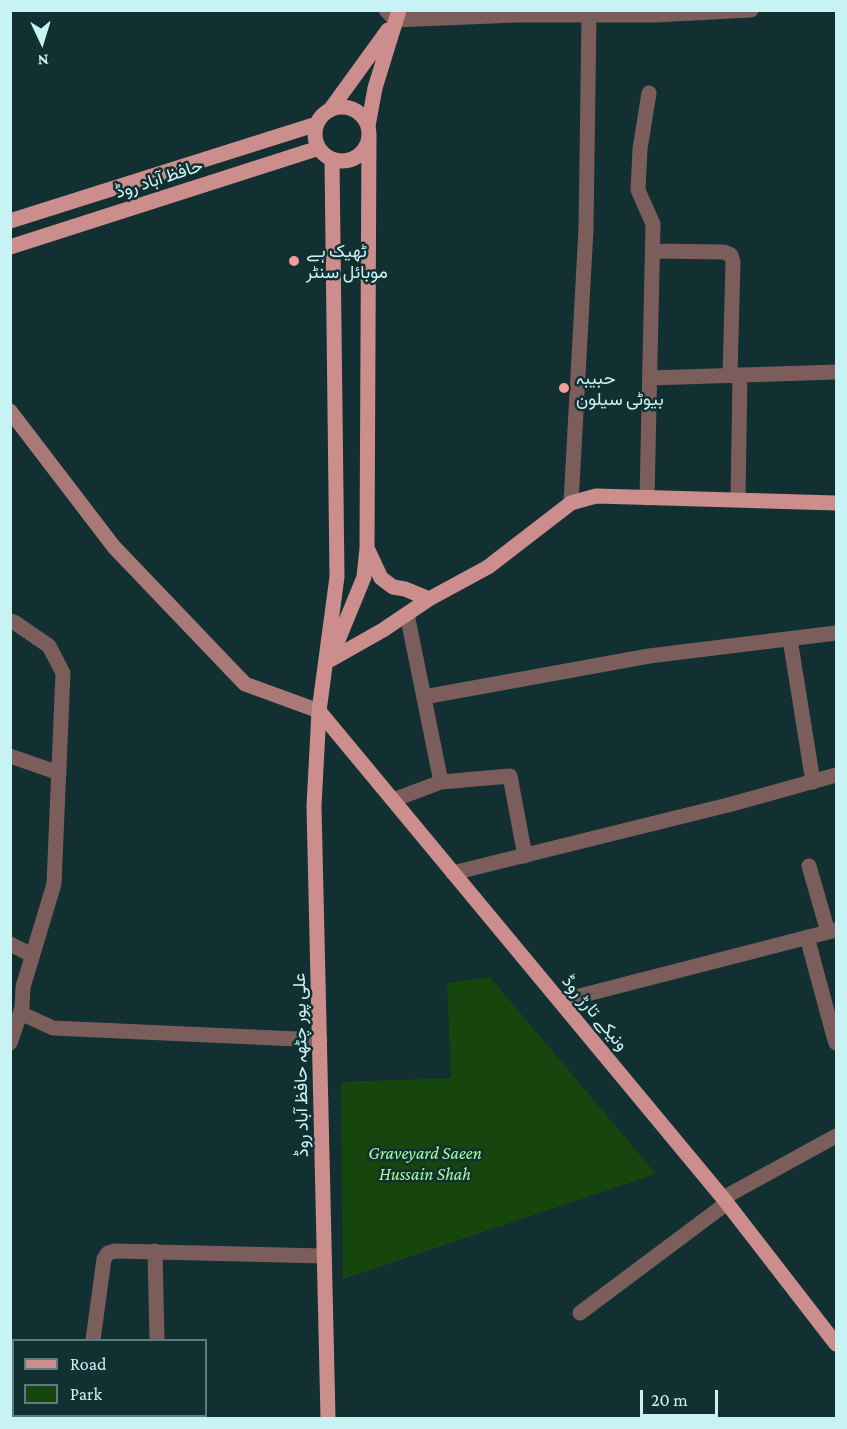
<!DOCTYPE html>
<meta charset="utf-8">
<style>
body{margin:0}
#map{position:relative;width:847px;height:1429px;overflow:hidden;background:#122f31;font-family:"Crimson Pro",serif}
canvas{display:block}
.frame{position:absolute;inset:0;border:12px solid #c8f3f5;pointer-events:none}
.legend{position:absolute;left:12px;top:1339px;width:195px;height:78px;box-sizing:border-box;background:#122f31;border:2px solid #5b7d7f;margin:0;padding:8px 10px;list-style:none;font-size:18px;color:#c8f3f5}
.legend li{display:flex;align-items:center;gap:12px;height:30px}
.legend b{width:30px;border:2px solid #5b7d7f}
.north{position:absolute;left:12px;top:12px;width:60px;height:60px;-webkit-text-stroke:4px #122f31;paint-order:stroke;rotate:176deg;font-size:16px;font-weight:700;line-height:24px;text-align:center;color:#c8f3f5}
.north::after{content:'';display:block;margin:auto;width:21px;height:27px;background:#c8f3f5;clip-path:polygon(50% 0,100% 100%,50% 72%,0 100%)}
.scale{position:absolute;left:640px;top:1390px;width:78px;height:27px;box-sizing:border-box;border:3px solid #c8f3f5;border-top:0;padding-left:8px;font-size:18px;line-height:21px;white-space:nowrap;color:#c8f3f5;-webkit-text-stroke:4px #122f31;paint-order:stroke}
</style>
<div id="map">
<canvas width="847" height="1429"></canvas>
<div class="frame"></div>
<ul class="legend">
<li><b style="height:8px;background:#cb8e8c"></b>Road</li>
<li><b style="height:16px;background:#17450e"></b>Park</li>
</ul>
<div class="north">N</div>
<div class="scale">20 m</div>
</div>
<script>
const ctx = document.querySelector('canvas').getContext('2d');
ctx.lineJoin = 'round';
function fillPath(path, color) {
  ctx.fillStyle = color;
  ctx.fill(path, 'evenodd');
}
function poly(rows) {
  const path = new Path2D();
  for (const r of rows) {
    if (r.length === 3) {
      path.moveTo(r[0] + r[2], r[1]);
      path.arc(r[0], r[1], r[2], 0, 2 * Math.PI);
      continue;
    }
    path.moveTo(r[0], r[1]);
    for (let i = 2; i < r.length; i += 2) path.lineTo(r[i], r[i + 1]);
  }
  return path;
}
function stroke(path, color, width, dash) {
  ctx.strokeStyle = color;
  ctx.lineWidth = width;
  ctx.lineCap = dash ? 'butt' : 'round';
  ctx.setLineDash(dash || []);
  ctx.stroke(path);
}
function drawText(font, color, halo, rows, align = 'center') {
  ctx.font = font + ' "Crimson Pro",Vazirmatn,serif';
  ctx.lineWidth = 5;
  ctx.setLineDash([]);
  ctx.textBaseline = 'middle';
  ctx.strokeStyle = halo;
  ctx.fillStyle = color;
  for (const [text, x, y, turn = 0] of rows) {
    ctx.save();
    ctx.translate(x, y);
    ctx.rotate((+turn || 0) * Math.PI / 180);
    ctx.textAlign = isNaN(turn) ? turn : align;
    if (halo) ctx.strokeText(text, 0, 0);
    ctx.fillText(text, 0, 0);
    ctx.restore();
  }
}
const green = poly([
 [490,977,656,1174,343,1279,341,1082,451,1078,447,983]
]);
const street = poly([
 [386,10,395,20,516,15,655,15,751,10],
 [653,251,724,252,731,255,733,262,730,375],
 [650,378,836,372],
 [647,498,653,224,638,190,640,149,649,93],
 [738,499,740,375],
 [571,503,586,229,589,15],
 [407,614,441,782],
 [10,621,14,622,49,646,63,673,54,884,23,987,22,1008,10,1043],
 [790,639,813,782],
 [424,697,649,656,836,633],
 [10,756,59,773],
 [393,800,441,782,510,776,525,856],
 [809,866,828,932],
 [453,873,732,804,836,775],
 [807,937,834,1037,836,1043],
 [10,944,32,955],
 [560,1001,836,930],
 [20,1013,53,1028,320,1040],
 [723,1198,836,1136],
 [155,1251,157,1340],
 [580,1313,727,1203],
 [93,1340,104,1259,108,1253,115,1251,324,1256],
 [87,1416,87,1418]
]);
const secondary = poly([
 [10,411,114,547,245,684,319,711]
]);
const primary = poly([
 [342,134,27],
 [330,110,388,30],
 [368,126,375,88,399,10],
 [10,221,317,124],
 [10,247,319,148],
 [367,548,381,578,393,587,405,589,429,599],
 [332,655,364,577,367,548,369,135],
 [330,660,383,630,429,599,488,567,571,503,596,496,836,503],
 [319,711,723,1198,836,1344],
 [328,1418,314,806,319,711,337,577,332,160]
]);
const markers = [
 [294,261,6,"#f59b9a"],
 [564,388,6,"#f59b9a"]
];
const streetNames = [
 ["حافظ آباد روڈ",159,179,-18],
 ["ونیکے تارڑ روڈ",595,1013,50],
 ["علی پور چٹھہ حافظ آباد روڈ",301,1065,-91]
];
const poiNames = [
 ["ٹھیک ہے",306,251],
 ["موبائل سنٹر",306,272],
 ["حبیبہ",576,378],
 ["بیوٹی سیلون",576,399]
];
const parkNames = [
 ["Graveyard Saeen",425,1153],
 ["Hussain Shah",425,1174]
];
fillPath(green, '#17450e');
stroke(street, '#7b5d5c', 15);
stroke(secondary, '#a87977', 15);
stroke(primary, '#cb8e8c', 15);
for (const [x, y, r, color] of markers) {
  const dot = new Path2D();
  dot.arc(x, y, r, 0, 2 * Math.PI);
  ctx.fillStyle = color;
  ctx.fill(dot);
  stroke(dot, '#122f31', 2);
}
drawText('18px', '#c8f3f5', '#122f31', streetNames);
drawText('18px', '#c8f3f5', '#122f31', poiNames, 'left');
drawText('italic 18px', '#a7fb98', '#122f31', parkNames);
</script>
